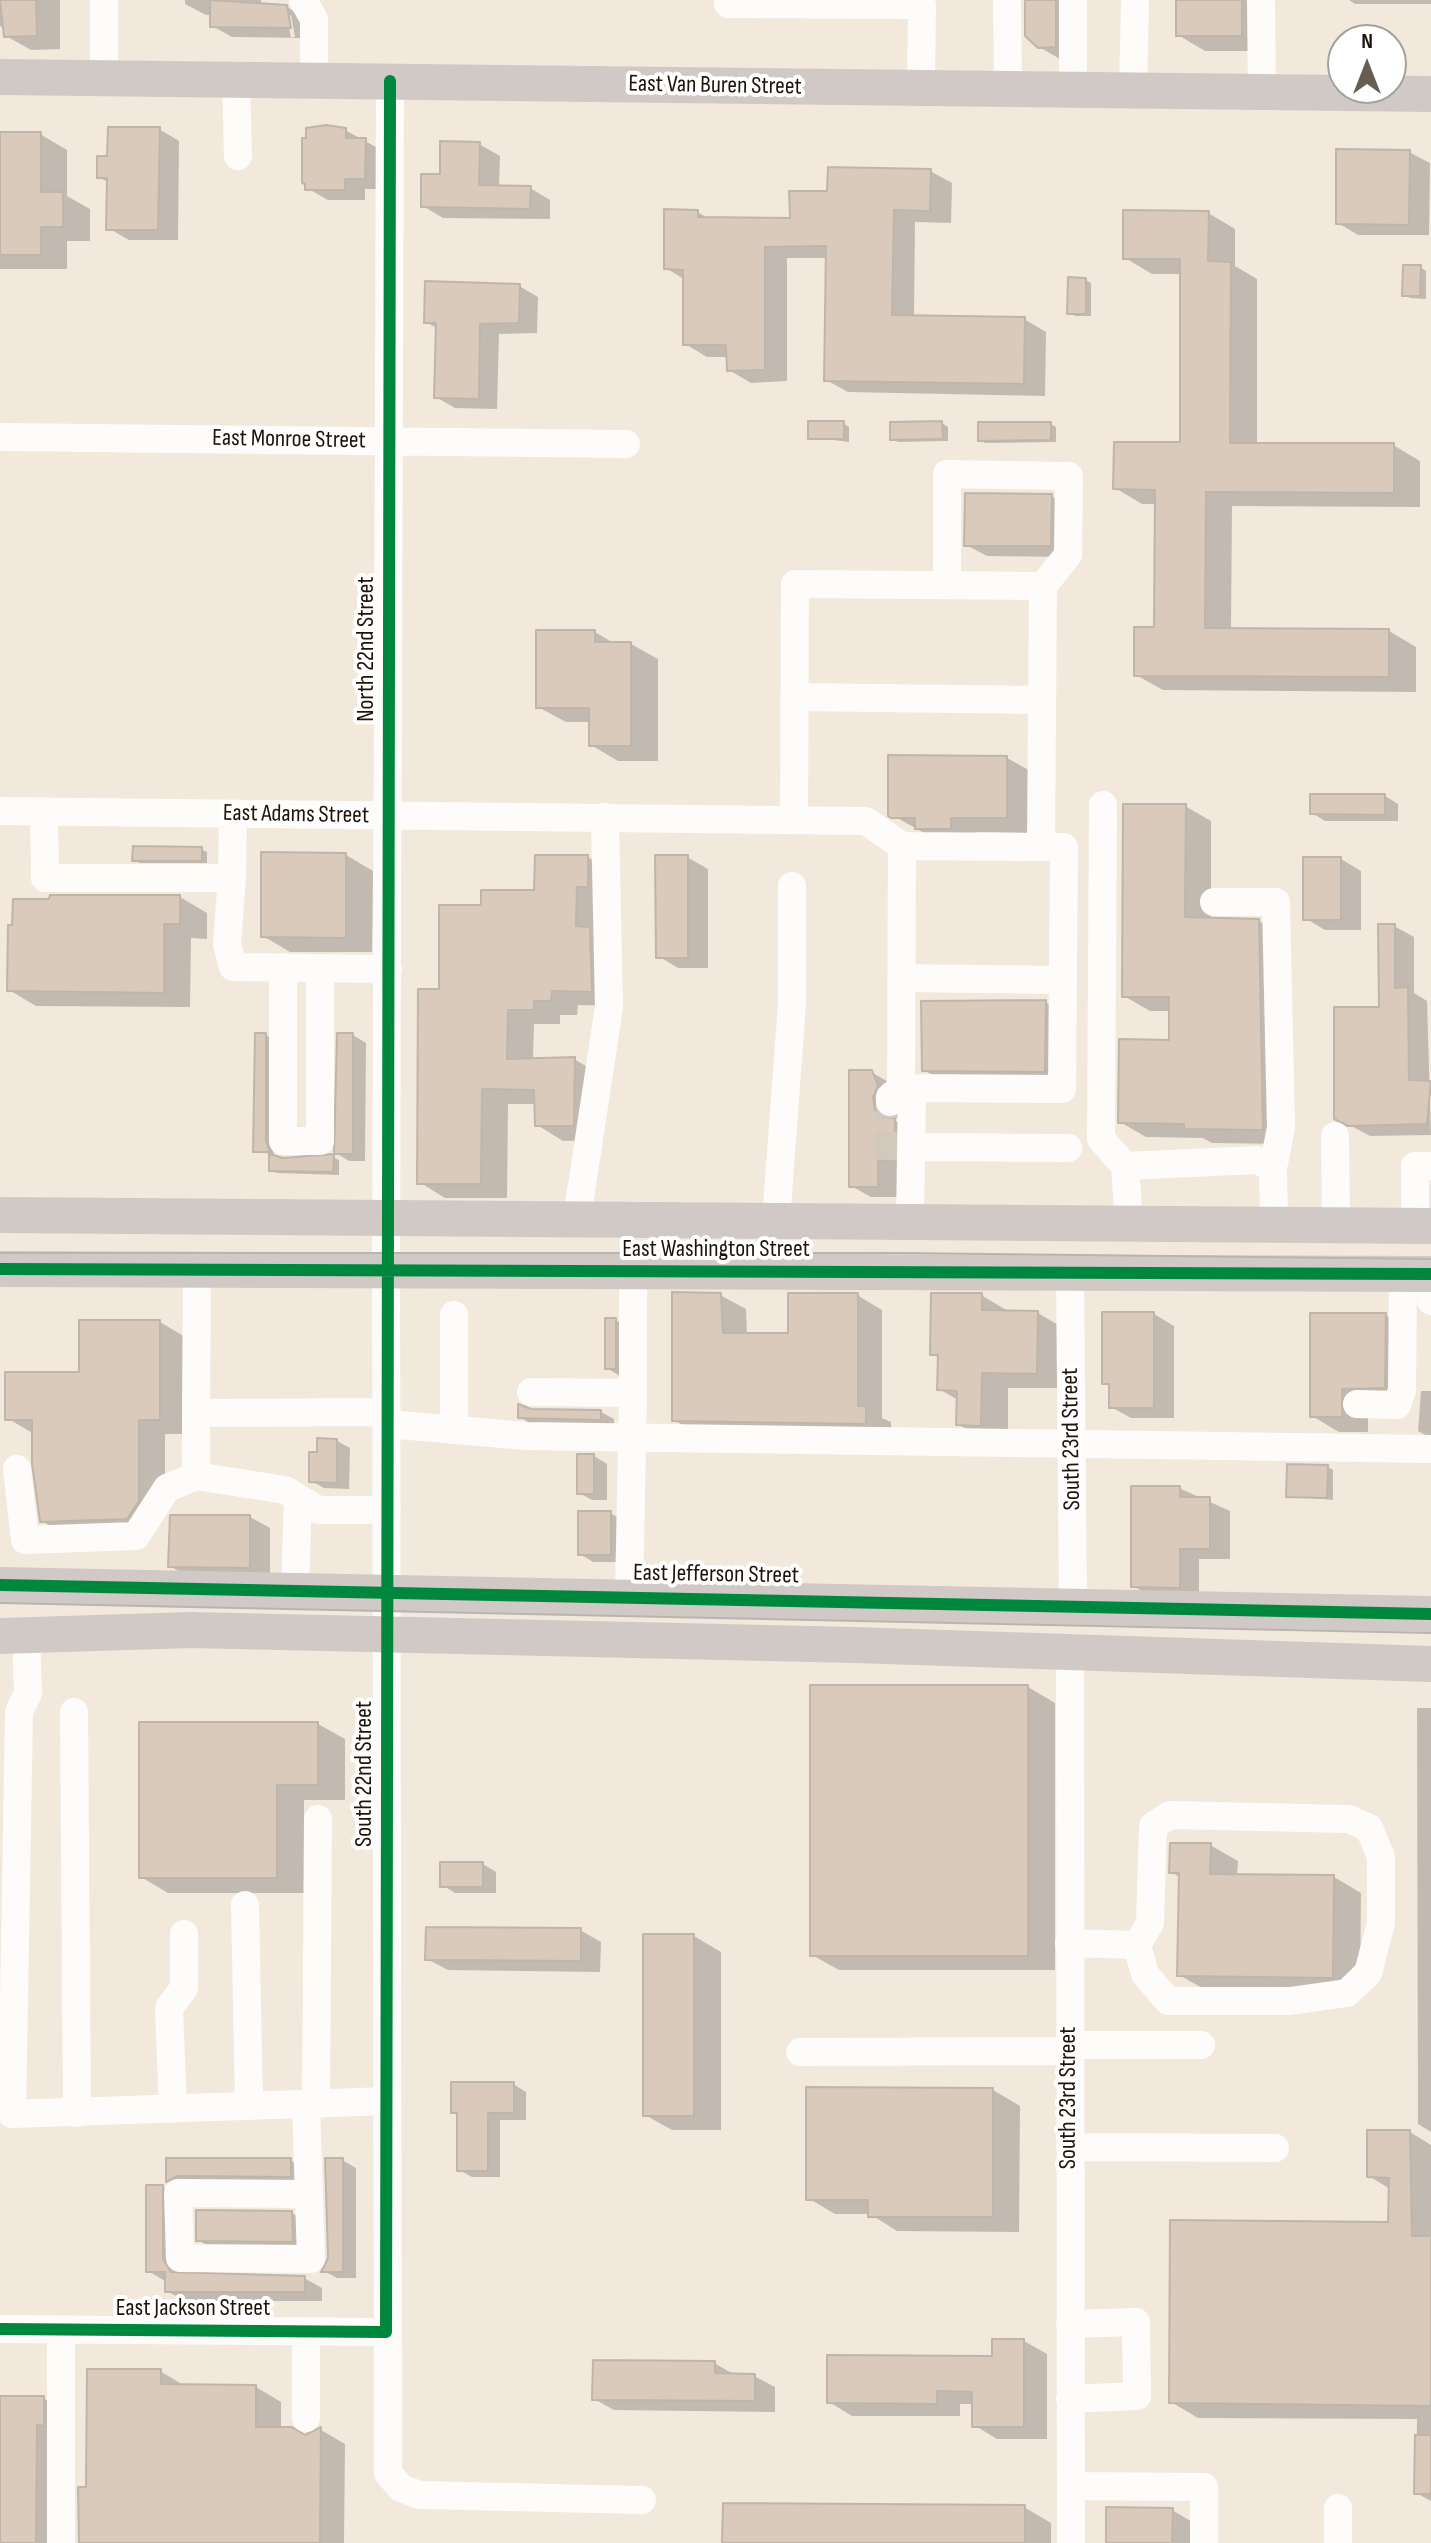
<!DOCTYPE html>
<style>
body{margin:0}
#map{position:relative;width:1431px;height:2543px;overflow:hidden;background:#f3e8dc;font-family:"Sofia Sans Condensed",sans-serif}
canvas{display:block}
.north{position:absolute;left:1327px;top:24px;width:80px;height:80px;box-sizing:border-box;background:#fff;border:2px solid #a4a19d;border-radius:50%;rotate:0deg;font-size:22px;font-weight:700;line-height:32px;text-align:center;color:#1c1309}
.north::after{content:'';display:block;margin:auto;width:28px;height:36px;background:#675e53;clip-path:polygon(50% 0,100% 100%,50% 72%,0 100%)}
</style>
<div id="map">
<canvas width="1431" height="2543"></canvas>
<div class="north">N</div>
</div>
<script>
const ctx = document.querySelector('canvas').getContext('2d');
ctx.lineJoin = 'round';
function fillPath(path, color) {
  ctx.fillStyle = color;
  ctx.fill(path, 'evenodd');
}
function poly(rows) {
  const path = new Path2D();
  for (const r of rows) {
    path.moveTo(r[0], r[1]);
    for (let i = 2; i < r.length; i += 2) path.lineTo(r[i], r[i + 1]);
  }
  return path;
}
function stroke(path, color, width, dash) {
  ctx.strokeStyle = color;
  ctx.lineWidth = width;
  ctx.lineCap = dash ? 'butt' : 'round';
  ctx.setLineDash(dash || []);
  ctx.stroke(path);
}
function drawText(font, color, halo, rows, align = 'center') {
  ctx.font = font + ' "Sofia Sans Condensed",sans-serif';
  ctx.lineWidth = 8;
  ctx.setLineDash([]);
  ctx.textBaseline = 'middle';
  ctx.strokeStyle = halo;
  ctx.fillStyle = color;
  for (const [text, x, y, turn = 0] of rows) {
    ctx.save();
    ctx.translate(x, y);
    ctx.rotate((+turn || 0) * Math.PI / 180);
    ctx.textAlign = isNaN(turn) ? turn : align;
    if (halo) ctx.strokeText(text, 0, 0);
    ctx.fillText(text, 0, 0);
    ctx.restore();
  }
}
const shadow = poly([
 [0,0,60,0,60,49,31,50,6,36,6,29,0,26],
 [185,0,261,0,261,7,287,7,307,19,311,38,232,37,212,26,212,15,206,15,185,4],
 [287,15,291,15,295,37,291,38],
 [1027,0,1077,0,1060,59,1039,47],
 [1178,0,1269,0,1269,51,1205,51,1178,35],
 [1349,0,1431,0,1431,4,1355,4],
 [159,129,179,141,178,240,129,240,108,228,109,183,99,177,109,158],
 [345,130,385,152,385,189,365,189,365,200,328,200,307,188],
 [0,134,40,134,67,150,67,196,90,209,90,241,67,241,67,269,0,269],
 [479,144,500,156,499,187,530,188,550,200,550,219,443,218,423,206,442,176],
 [1409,152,1430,163,1429,235,1358,235,1338,223],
 [930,171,952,183,951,223,915,222,914,317,1024,319,1046,332,1045,396,848,392,826,380,828,258,787,258,787,381,751,383,729,370,729,357,707,357,685,344,685,280,666,268,697,212,710,219,792,220,829,193],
 [1208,213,1235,229,1235,266,1257,279,1257,445,1393,445,1420,461,1420,507,1232,506,1231,630,1389,631,1416,647,1416,692,1163,690,1136,675,1156,629,1157,504,1142,504,1115,488,1182,444,1182,274,1152,274,1125,258],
 [1420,267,1426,271,1426,299,1410,298,1404,295],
 [1086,280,1091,283,1091,316,1075,316,1069,313],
 [519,286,538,297,537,333,499,334,497,409,455,408,436,397,438,329,426,322],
 [843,423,849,427,849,442,810,437],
 [942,423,948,427,948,441,898,442,892,439],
 [1051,424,1056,427,1056,442,985,443,980,440],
 [1051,496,1071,507,1071,557,987,556,966,545],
 [595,632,615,644,631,644,658,659,658,761,618,761,591,745,591,722,566,722,538,707],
 [1007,758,1034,773,1034,833,977,832,977,844,944,844,890,814],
 [1385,796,1398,804,1398,821,1325,821,1312,813],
 [1185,806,1211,821,1211,920,1259,921,1285,936,1289,1144,1212,1143,1203,1138,1146,1137,1120,1122,1171,1042,1171,1011,1150,1011,1124,996],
 [201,849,207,852,207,863,140,863,134,860],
 [346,855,373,871,372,952,290,952,263,936],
 [588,857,614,873,618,1006,578,1005,577,1015,560,1015,560,1024,534,1024,533,1060,574,1059,601,1075,600,1140,563,1141,537,1125,536,1104,508,1104,507,1198,445,1198,419,1182,441,991,483,907,536,892],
 [687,857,708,869,708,968,678,968,658,956],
 [1341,859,1361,871,1361,930,1325,930,1305,918],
 [180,897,207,913,207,939,191,938,190,1007,36,1006,9,990],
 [1394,926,1414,937,1414,993,1427,1001,1431,1135,1370,1136,1336,1118,1381,1008],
 [1045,1002,1072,1017,1072,1086,951,1086,924,1070],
 [265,1035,271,1038,271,1146,276,1158,333,1157,339,1160,339,1175,277,1173,271,1170,271,1154,255,1151],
 [353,1035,366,1043,365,1161,349,1161,336,1153],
 [871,1072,892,1084,894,1120,914,1132,898,1197,871,1197,851,1186],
 [720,1295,746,1309,747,1335,790,1335,857,1295,882,1310,882,1418,891,1422,891,1437,699,1435,674,1420],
 [981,1295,1008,1311,1038,1313,1065,1329,1064,1388,1008,1388,1008,1440,985,1440,958,1424,958,1400,939,1389,940,1358,932,1354],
 [1154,1314,1174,1326,1174,1418,1131,1418,1111,1407,1111,1387,1104,1383],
 [1385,1315,1412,1330,1411,1402,1368,1403,1368,1432,1339,1432,1312,1416],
 [615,1320,629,1327,620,1376,607,1368],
 [160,1322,187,1338,187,1434,165,1434,165,1516,69,1537,42,1521,34,1434,7,1418],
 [1421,1391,1431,1391,1431,1438,1418,1431],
 [530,1411,601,1412,614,1419,614,1426,533,1425,520,1417],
 [337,1441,350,1448,349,1489,324,1488,311,1481,319,1454],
 [594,1456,607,1464,607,1500,592,1500,579,1493],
 [1328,1467,1333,1470,1333,1500,1288,1496],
 [1179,1488,1230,1511,1230,1559,1199,1559,1199,1598,1153,1597,1133,1586],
 [610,1513,624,1521,624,1562,593,1562,580,1554],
 [250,1517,270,1528,270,1579,190,1578,170,1566],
 [1028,1687,1055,1703,1055,1970,839,1970,812,1955],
 [1417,1708,1431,1708,1431,2132,1418,2124],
 [318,1724,345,1739,345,1800,304,1800,304,1893,168,1893,141,1877],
 [1210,1845,1238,1861,1237,1876,1334,1877,1361,1893,1360,1992,1206,1990,1179,1975,1181,1878,1171,1872],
 [483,1864,496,1872,496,1893,455,1893,442,1885],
 [580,1930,601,1942,600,1972,448,1970,427,1959],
 [694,1936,721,1952,721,2130,672,2130,645,2115],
 [513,2084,526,2092,526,2120,500,2120,500,2177,472,2177,459,2170,459,2116,453,2112],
 [993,2090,1020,2106,1019,2232,897,2231,870,2214,835,2214,808,2198],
 [1410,2132,1431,2145,1431,2501,1416,2493,1417,2419,1198,2418,1171,2402,1390,2224,1390,2189,1369,2176],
 [168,2160,290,2160,310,2172,311,2187,188,2192,168,2181],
 [342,2160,356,2168,356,2278,337,2278,324,2271,330,2259],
 [163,2187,180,2197,183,2275,304,2278,322,2288,322,2301,185,2301,167,2291,165,2281,148,2271],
 [292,2213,312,2225,313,2252,219,2252,198,2240],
 [1024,2341,1047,2354,1047,2439,997,2439,974,2425,974,2404,960,2404,960,2416,852,2416,829,2402,994,2358],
 [714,2363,735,2375,754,2376,775,2387,775,2412,614,2410,594,2399],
 [160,2371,185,2386,256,2387,281,2402,281,2429,305,2437,321,2430,345,2444,344,2543,82,2543,88,2489],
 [0,2398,43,2398,71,2414,63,2543,0,2543],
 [1024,2507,1051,2523,1051,2543,724,2543],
 [1172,2510,1199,2526,1199,2543,1108,2543]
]);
const building = poly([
 [0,0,36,0,37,36,4,37,0,0],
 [210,0,287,5,291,28,210,27,210,0],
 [1025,0,1056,0,1056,47,1038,48,1025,36,1025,0],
 [1176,0,1242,0,1242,36,1176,36,1176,0],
 [326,125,346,128,346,138,366,138,365,179,345,179,345,190,305,190,305,184,302,183,302,138,306,138,306,128,326,125],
 [108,127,160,127,158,230,106,230,107,178,97,178,97,156,107,156,108,127],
 [0,132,41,132,41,192,63,192,63,227,41,227,41,255,0,255,0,132],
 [440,141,480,142,479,185,531,186,530,209,421,207,421,174,440,174,440,141],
 [1336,149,1410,150,1409,225,1336,224,1336,149],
 [828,167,931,169,930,211,894,210,892,315,1025,317,1024,384,824,381,826,246,765,247,765,370,727,371,726,345,683,345,683,270,664,269,664,209,698,210,698,217,790,218,789,191,827,191,828,167],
 [1123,210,1209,211,1208,261,1231,262,1230,443,1394,443,1394,493,1206,492,1205,628,1389,629,1389,677,1134,676,1134,627,1154,627,1155,490,1113,489,1114,442,1180,442,1180,259,1123,259,1123,210],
 [1403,265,1421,265,1420,296,1402,296,1403,265],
 [1068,277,1086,278,1086,314,1067,314,1068,277],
 [425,281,520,284,519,323,480,324,479,399,434,398,436,323,424,323,425,281],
 [808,421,844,421,844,439,808,439,808,421],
 [942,421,943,439,890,440,890,422,942,421],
 [978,422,1051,422,1051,440,978,441,978,422],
 [965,493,1052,494,1051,546,964,546,965,493],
 [536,630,595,630,595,642,631,642,631,746,589,746,589,708,536,708,536,630],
 [888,755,1007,756,1007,818,951,818,951,829,915,829,915,818,891,818,888,816,888,755],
 [1310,794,1385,794,1385,815,1310,814,1310,794],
 [1123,804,1186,804,1185,917,1259,919,1263,1130,1184,1129,1184,1124,1118,1123,1119,1039,1169,1040,1169,997,1122,997,1123,804],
 [133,846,202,847,202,861,132,861,133,846],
 [261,852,346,853,346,938,261,937,261,852],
 [535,855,588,855,588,887,577,887,576,926,590,927,592,992,552,991,551,1001,534,1001,534,1010,508,1010,507,1059,575,1057,574,1126,535,1126,534,1090,482,1089,481,1184,417,1184,418,989,439,989,439,905,481,905,481,890,534,890,535,855],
 [655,855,688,855,688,958,656,958,655,855],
 [1303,857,1341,857,1341,920,1303,920,1303,857],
 [50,895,180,895,180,924,164,924,164,993,7,991,8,925,12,925,13,899,49,899,50,895],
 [1378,924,1395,924,1395,988,1408,987,1409,1080,1431,1081,1427,1124,1348,1126,1334,1119,1334,1007,1379,1007,1378,924],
 [1046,1000,1045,1072,922,1071,921,1001,1046,1000],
 [255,1033,266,1033,266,1141,270,1152,253,1152,255,1033],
 [337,1033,353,1033,353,1154,334,1154,337,1033],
 [849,1070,872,1070,878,1086,873,1097,875,1110,882,1117,895,1118,894,1160,878,1160,878,1187,849,1187,849,1070],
 [269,1154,283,1158,334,1154,333,1172,269,1171,269,1154],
 [672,1292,721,1293,723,1333,788,1333,788,1293,858,1293,858,1406,866,1406,866,1424,672,1421,672,1292],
 [931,1293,982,1293,982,1310,1038,1311,1037,1374,982,1373,981,1426,956,1425,957,1391,937,1390,938,1355,930,1355,931,1293],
 [1102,1312,1154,1312,1154,1408,1109,1408,1109,1384,1102,1384,1102,1312],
 [1310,1313,1386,1313,1385,1388,1342,1389,1342,1417,1310,1417,1310,1313],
 [605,1318,616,1318,616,1369,605,1369,605,1318],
 [79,1320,160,1320,160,1420,139,1420,139,1501,127,1519,40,1522,32,1463,32,1420,5,1420,5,1372,79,1372,79,1320],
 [518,1404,531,1409,601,1410,601,1420,518,1418,518,1404],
 [317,1438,337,1439,337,1483,309,1482,309,1452,317,1452,317,1438],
 [577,1454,594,1454,594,1494,577,1494,577,1454],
 [1287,1464,1328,1465,1327,1498,1286,1497,1287,1464],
 [1131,1486,1180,1486,1180,1497,1210,1497,1210,1549,1180,1549,1180,1588,1131,1587,1131,1486],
 [578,1511,611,1511,611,1555,578,1555,578,1511],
 [170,1515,250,1515,250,1568,168,1567,170,1515],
 [810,1685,1028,1685,1028,1956,810,1956,810,1685],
 [139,1722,318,1722,318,1785,277,1785,277,1878,139,1878,139,1722],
 [1170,1843,1211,1843,1210,1874,1334,1875,1333,1978,1177,1976,1179,1873,1169,1873,1170,1843],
 [440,1862,483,1862,483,1887,440,1887,440,1862],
 [426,1927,581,1928,581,1961,425,1960,426,1927],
 [643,1934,694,1934,694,2116,643,2116,643,1934],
 [451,2082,514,2082,514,2113,488,2113,488,2171,457,2171,457,2113,451,2113,451,2082],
 [806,2087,993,2088,993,2217,868,2217,868,2200,806,2200,806,2087],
 [1367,2130,1410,2130,1412,2236,1431,2236,1431,2406,1169,2403,1170,2220,1388,2222,1389,2178,1367,2177,1367,2130],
 [166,2158,291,2158,291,2177,178,2176,166,2182,166,2158],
 [325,2158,343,2158,343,2272,321,2272,328,2258,325,2158],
 [146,2185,163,2185,163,2259,171,2272,305,2276,305,2292,165,2292,165,2272,146,2272,146,2185],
 [196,2210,292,2211,293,2242,196,2241,196,2210],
 [992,2339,1024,2339,1024,2427,972,2427,972,2392,937,2391,937,2404,827,2403,827,2355,992,2356,992,2339],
 [593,2360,715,2361,715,2373,755,2374,755,2401,592,2400,593,2360],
 [87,2369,161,2369,161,2384,256,2385,256,2427,292,2427,305,2435,321,2427,320,2543,79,2543,78,2487,86,2487,87,2369],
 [0,2396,44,2396,44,2426,37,2425,36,2543,0,2543,0,2396],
 [1415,2435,1431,2435,1431,2494,1414,2494,1415,2435],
 [723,2503,1025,2505,1025,2543,722,2543,723,2503],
 [1106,2507,1173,2508,1172,2543,1106,2543,1106,2507]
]);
const minorTunnel = poly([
 [889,1160,890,1102]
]);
const minor = poly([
 [303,0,314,19,314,81],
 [1007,0,1008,90],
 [1261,0,1262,92],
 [728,4,922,5,921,88],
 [104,78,104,0],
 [236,79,238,156],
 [390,81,386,1254,388,2473,401,2488,419,2495,642,2500],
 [1073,91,1073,0],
 [1133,91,1135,0],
 [0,437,626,444],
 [947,585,947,474,1069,476,1068,555,1043,586],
 [795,697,1042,700],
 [1103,805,1101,1139,1125,1166],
 [0,811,866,821,902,846,1041,847,1043,586,795,584,794,819],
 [44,812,45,878,232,878,233,814],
 [232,878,227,944,233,967,388,969],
 [1214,902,1276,902,1281,1128,1273,1168],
 [283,967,283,1141,320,1141,320,968],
 [901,978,1063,980],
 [901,1088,902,846],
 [890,1102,890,1097,901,1088,1062,1089,1064,847,1041,847],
 [1335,1136,1336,1225],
 [911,1147,1068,1148],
 [577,1218,609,1007,605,817],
 [776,1221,792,1004,792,886],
 [910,1222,912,1088],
 [1129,1223,1125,1166,1257,1160,1273,1168,1274,1224],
 [1415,1225,1415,1166,1431,1166],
 [197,1271,196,1413,387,1412],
 [1070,1274,1073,1605],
 [1429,1274,1431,1301],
 [531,1392,633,1393,633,1272],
 [1357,1404,1397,1405,1402,1390,1403,1274],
 [196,1413,196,1476,285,1490,318,1510,387,1510],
 [387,1424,526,1436,1431,1449],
 [454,1430,454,1315],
 [17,1469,25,1540,136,1536,167,1488,196,1476],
 [295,1590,298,1499],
 [629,1596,633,1393],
 [26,1635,28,1693,19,1712,12,2114,387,2101],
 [1070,1652,1071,2543],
 [74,1712,77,2113],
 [245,1905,249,2106],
 [1069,1943,1137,1945,1150,1923,1153,1826,1170,1815,1349,1819,1369,1828,1381,1857,1381,1923,1368,1973,1347,1993,1290,2001,1168,2001,1145,1974,1137,1945],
 [1069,2045,1201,2045],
 [800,2052,1069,2051],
 [316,2104,318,1819],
 [306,2105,311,2259,180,2258,178,2193,308,2194],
 [173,2109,169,2008,184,1988,184,1934],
 [1070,2147,1275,2148],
 [1070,2324,1136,2322,1137,2396,1070,2399],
 [0,2329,386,2332],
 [306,2332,306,2418],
 [1071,2486,1204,2487,1204,2543],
 [1338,2508,1338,2543],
 [61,2543,61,2331]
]);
const major = poly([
 [0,77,1431,94],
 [0,1215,1431,1226],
 [0,1269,1431,1274],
 [0,1585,1431,1614],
 [0,1636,191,1630,855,1645,1431,1664]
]);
const tram = poly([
 [0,1253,903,1253,1431,1259],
 [0,1603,1431,1633]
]);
const cycleway = poly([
 [0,1269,1431,1274],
 [0,1585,1431,1614],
 [0,2329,386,2332,390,81]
]);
const streetNames = [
 ["East Van Buren Street",715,86,1],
 ["East Monroe Street",289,440,1],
 ["North 22nd Street",367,649,-90],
 ["East Adams Street",296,815,1],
 ["East Washington Street",716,1250],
 ["South 23rd Street",1072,1439,-91],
 ["East Jefferson Street",716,1575,1],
 ["South 22nd Street",365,1774,-90],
 ["South 23rd Street",1069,2098,-90],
 ["East Jackson Street",193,2309]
];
fillPath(shadow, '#0003');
fillPath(building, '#d9cabb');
stroke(building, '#bfb5aa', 2);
stroke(minorTunnel, '#d3c8bc', 28, [28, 14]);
stroke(minor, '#fdfcfa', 28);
stroke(major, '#d1c9c5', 36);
stroke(tram, '#b7b4b2', 2);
stroke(cycleway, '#00873e', 12);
drawText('24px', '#1c1309', '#fff', streetNames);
</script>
